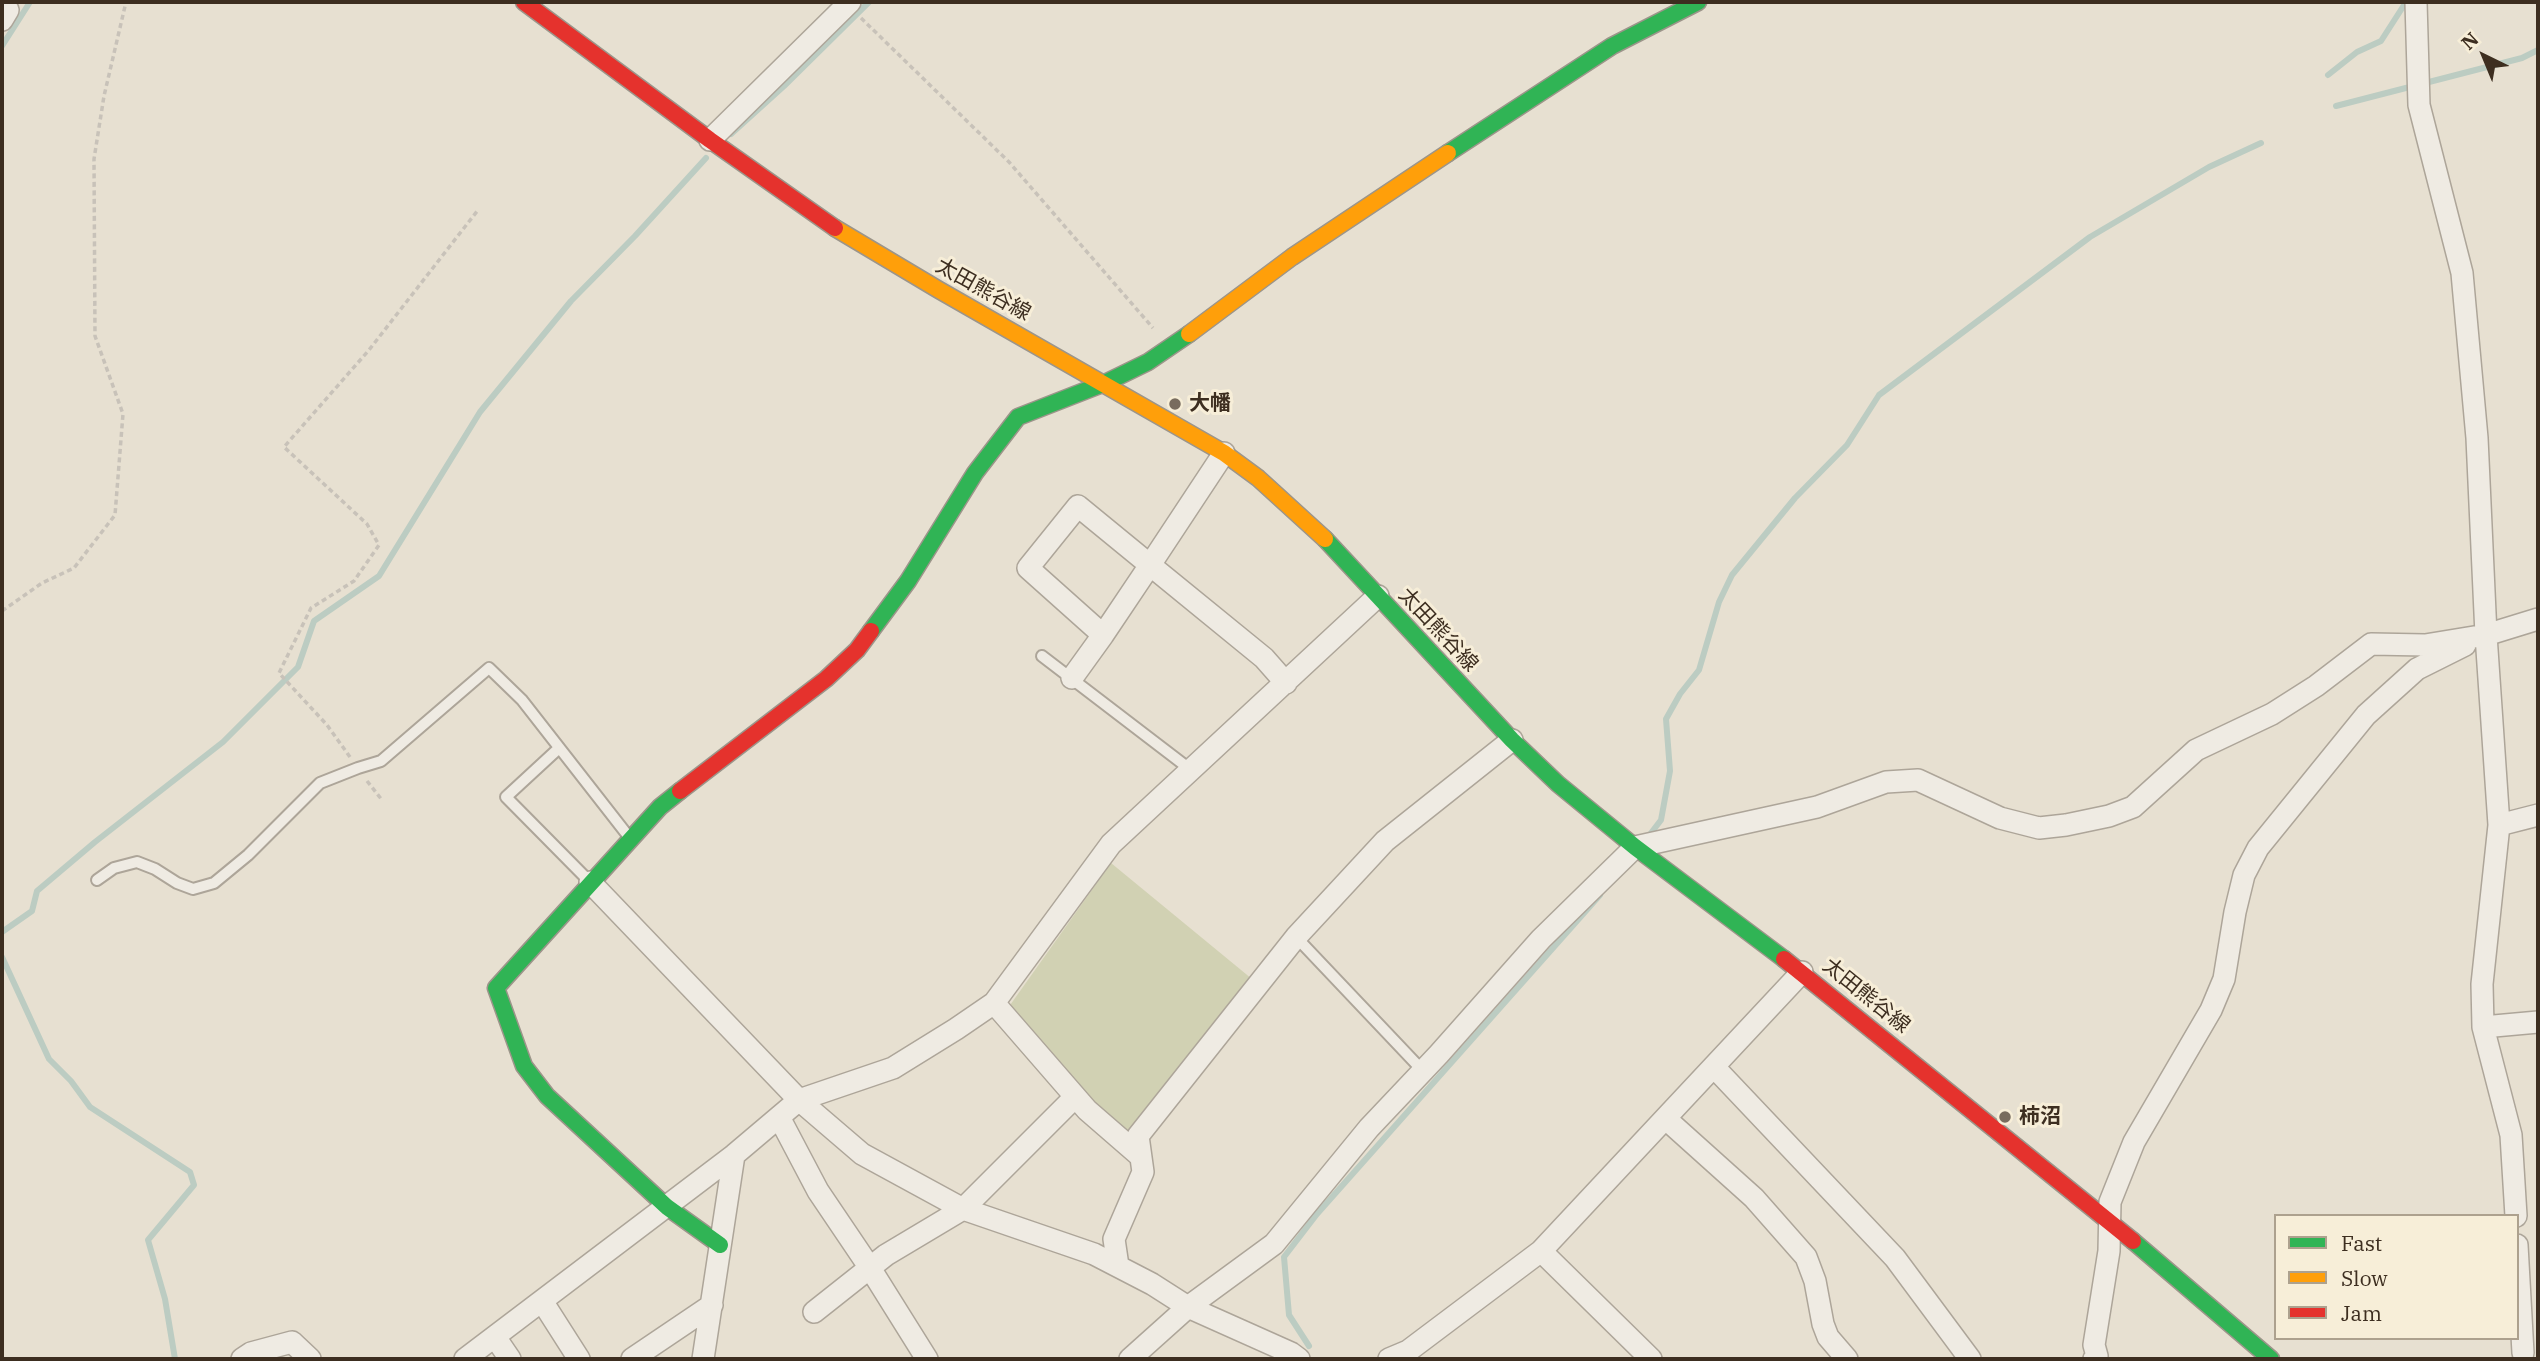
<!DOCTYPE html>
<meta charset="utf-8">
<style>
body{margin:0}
#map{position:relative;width:2540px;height:1361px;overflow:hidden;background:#e7e0d1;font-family:"IBM Plex Serif",serif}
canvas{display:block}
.frame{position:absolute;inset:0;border:4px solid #3d2e20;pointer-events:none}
.legend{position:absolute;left:2274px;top:1214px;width:245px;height:126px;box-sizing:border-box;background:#f7eed8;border:2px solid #ada18e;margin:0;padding:9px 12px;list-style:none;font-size:21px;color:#3d2e20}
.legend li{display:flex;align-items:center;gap:14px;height:35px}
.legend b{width:35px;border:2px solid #ada18e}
.north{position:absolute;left:2449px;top:21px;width:70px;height:70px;-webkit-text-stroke:5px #f7eed8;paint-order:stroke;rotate:317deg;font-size:19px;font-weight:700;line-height:28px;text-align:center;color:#3d2e20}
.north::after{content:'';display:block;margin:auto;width:24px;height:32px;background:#3d2e20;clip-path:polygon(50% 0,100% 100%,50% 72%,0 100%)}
</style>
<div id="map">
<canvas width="2540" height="1361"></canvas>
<div class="frame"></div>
<ul class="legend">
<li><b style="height:9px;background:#30b455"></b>Fast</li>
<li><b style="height:9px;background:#ff9f0a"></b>Slow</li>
<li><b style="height:9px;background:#e5322d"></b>Jam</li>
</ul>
<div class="north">N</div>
</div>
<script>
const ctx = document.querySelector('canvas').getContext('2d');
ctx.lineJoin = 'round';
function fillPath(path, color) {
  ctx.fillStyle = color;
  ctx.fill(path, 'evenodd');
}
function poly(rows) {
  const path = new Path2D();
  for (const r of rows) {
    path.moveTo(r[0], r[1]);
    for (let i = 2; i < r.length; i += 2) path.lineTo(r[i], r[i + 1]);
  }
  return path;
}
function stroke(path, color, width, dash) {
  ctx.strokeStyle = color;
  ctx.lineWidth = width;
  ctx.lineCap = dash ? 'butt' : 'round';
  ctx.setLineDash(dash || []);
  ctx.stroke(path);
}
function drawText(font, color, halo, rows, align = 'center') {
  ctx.font = font + ' "IBM Plex Serif","Noto Sans JP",serif';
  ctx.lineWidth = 6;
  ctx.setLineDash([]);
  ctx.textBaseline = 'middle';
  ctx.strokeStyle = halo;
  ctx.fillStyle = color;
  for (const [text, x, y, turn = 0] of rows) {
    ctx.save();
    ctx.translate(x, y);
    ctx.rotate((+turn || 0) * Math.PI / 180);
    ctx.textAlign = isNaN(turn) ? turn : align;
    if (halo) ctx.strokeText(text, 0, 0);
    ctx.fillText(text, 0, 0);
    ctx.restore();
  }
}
const cemetery = poly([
 [1111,863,1252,979,1129,1138,1085,1096,1008,1008]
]);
const stream = poly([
 [2,46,30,2],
 [2328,75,2357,52,2381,41,2406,2],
 [2336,106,2522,58,2538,50],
 [731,134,784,86,869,2],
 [1648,837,1661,820,1670,771,1666,719,1680,694,1699,670,1719,602,1732,575,1795,498,1847,445,1879,395,2090,237,2209,167,2261,143],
 [2,932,32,911,37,891,95,842,223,742,298,667,314,621,379,576,480,412,571,301,635,236,706,158],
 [2,957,49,1059,71,1081,90,1107,190,1172,194,1185,148,1240,165,1299,175,1359],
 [1309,1346,1289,1315,1284,1257,1317,1214,1600,895]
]);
const path = poly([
 [861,18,1009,162,1153,328],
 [2,611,42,583,74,568,115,515,123,414,95,336,94,159,104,96,126,2],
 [350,757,327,725,279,673,311,608,354,581,379,545,367,524,284,447,369,350,478,210],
 [367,781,382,800]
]);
const lane = poly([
 [1042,656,1191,770],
 [558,749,506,797,590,882],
 [97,880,114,868,137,862,155,869,177,883,193,889,214,883,248,855,320,783,358,768,381,761,489,668,522,700,629,837],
 [1296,937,1423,1071]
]);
const street = poly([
 [2416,2,2419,105,2462,273,2477,438,2486,635,2499,825,2482,984,2483,1027,2511,1135,2516,1216],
 [2,4,8,10,2,20],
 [710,140,850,2],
 [1224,453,1150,565,1103,635,1028,568,1078,506,1150,565,1264,658,1286,683],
 [1072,678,1103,635],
 [2499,825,2538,815],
 [590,882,799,1100,862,1154,963,1209,1094,1254,1152,1284,1188,1307,1291,1353,1299,1359],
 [994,1003,1087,1110,1140,1156],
 [2483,1027,2538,1022],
 [1714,1067,1895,1258,1970,1359],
 [779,1117,818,1191,870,1268,927,1359],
 [1666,1119,1754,1198,1806,1257,1815,1281,1823,1324,1828,1337,1847,1359],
 [2517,1245,2523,1353],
 [1541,1251,1651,1359],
 [1118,1266,1114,1239,1143,1172,1138,1136,1296,937,1385,841,1512,740],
 [542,1301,579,1359],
 [814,1312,886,1255,963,1209,1075,1097],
 [495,1337,510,1359],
 [242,1359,251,1353,292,1342,310,1359],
 [465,1359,734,1155,799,1100,893,1068,956,1029,994,1003,1111,844,1378,596],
 [632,1359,712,1305],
 [703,1359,734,1155],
 [1130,1359,1188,1307,1274,1244,1369,1128,1439,1054,1541,939,1635,847,1817,807,1886,782,1918,780,2000,818,2039,828,2066,825,2109,816,2133,807,2196,750,2272,714,2316,686,2371,644,2425,645,2486,635,2538,619],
 [1389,1359,1408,1351,1541,1251,1802,972],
 [2094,1359,2097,1356,2094,1345,2109,1251,2110,1202,2134,1142,2211,1010,2224,979,2235,912,2244,875,2258,848,2366,715,2417,669,2465,645]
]);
const fast = poly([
 [1448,153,1612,46,1698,2],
 [1325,539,1512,740,1558,784,1635,847,1784,959],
 [871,631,908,581,975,473,1018,417,1105,383,1148,362,1189,334],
 [680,791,660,807,496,988,524,1066,547,1096,667,1207,720,1245],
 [2133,1241,2271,1359]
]);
const slow = poly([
 [835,228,939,290,1224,453,1258,478,1325,539],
 [1189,334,1292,257,1448,153]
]);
const jam = poly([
 [524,2,710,140,835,228],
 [680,791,826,679,857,650,871,631],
 [1784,959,2133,1241]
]);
const markers = [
 [1175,404,7,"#786c5e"],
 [2005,1117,7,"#786c5e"]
];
const streetNames = [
 ["太田熊谷線",983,290,29],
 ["太田熊谷線",1438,630,47],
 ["太田熊谷線",1866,996,39]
];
const poiNames = [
 ["大幡",1189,404],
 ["柿沼",2019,1117]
];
fillPath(cemetery, '#d1d1b3');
stroke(stream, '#bcccc2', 6);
stroke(lane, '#ada599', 14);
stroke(street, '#ada599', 24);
stroke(fast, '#9c958a', 19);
stroke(slow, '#9c958a', 19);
stroke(jam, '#9c958a', 19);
stroke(path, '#c8c2b9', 3.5, [5, 3.5]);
stroke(lane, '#efebe3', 10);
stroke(street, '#efebe3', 21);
stroke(fast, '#30b455', 16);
stroke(slow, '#ff9f0a', 16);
stroke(jam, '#e5322d', 16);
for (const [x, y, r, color] of markers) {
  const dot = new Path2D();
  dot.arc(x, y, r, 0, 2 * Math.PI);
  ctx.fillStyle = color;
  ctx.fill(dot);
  stroke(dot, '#f7eed8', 2.5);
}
drawText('21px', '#3d2e20', '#f7eed8', streetNames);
drawText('bold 21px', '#3d2e20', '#f7eed8', poiNames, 'left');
</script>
